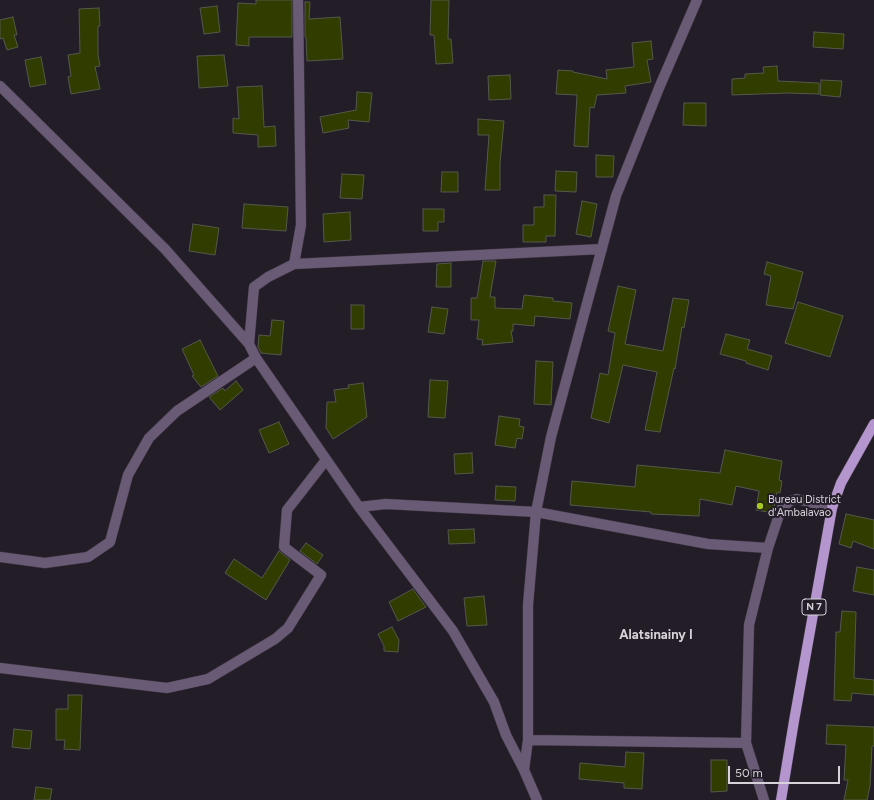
<!DOCTYPE html>
<style>
body{margin:0}
#map{position:relative;width:874px;height:800px;overflow:hidden;background:#231d28;font-family:Figtree,sans-serif}
canvas{display:block}
.scale{position:absolute;left:728px;top:766px;width:112px;height:18px;box-sizing:border-box;border:2px solid #d7d2da;border-top:0;padding-left:5px;font-size:12px;line-height:14px;white-space:nowrap;color:#d7d2da;-webkit-text-stroke:3px #231d28;paint-order:stroke}
</style>
<div id="map">
<canvas width="874" height="800"></canvas>
<div class="scale">50 m</div>
</div>
<script>
const ctx = document.querySelector('canvas').getContext('2d');
ctx.lineJoin = 'round';
function fillPath(path, color) {
  ctx.fillStyle = color;
  ctx.fill(path, 'evenodd');
}
function poly(rows) {
  const path = new Path2D();
  for (const r of rows) {
    path.moveTo(r[0], r[1]);
    for (let i = 2; i < r.length; i += 2) path.lineTo(r[i], r[i + 1]);
  }
  return path;
}
function stroke(path, color, width, dash) {
  ctx.strokeStyle = color;
  ctx.lineWidth = width;
  ctx.lineCap = dash ? 'butt' : 'round';
  ctx.setLineDash(dash || []);
  ctx.stroke(path);
}
function drawText(font, color, halo, rows, align = 'center') {
  ctx.font = font + ' Figtree,sans-serif';
  ctx.lineWidth = 4;
  ctx.setLineDash([]);
  ctx.textBaseline = 'middle';
  ctx.strokeStyle = halo;
  ctx.fillStyle = color;
  for (const [text, x, y, turn = 0] of rows) {
    ctx.save();
    ctx.translate(x, y);
    ctx.rotate((+turn || 0) * Math.PI / 180);
    ctx.textAlign = isNaN(turn) ? turn : align;
    if (halo) ctx.strokeText(text, 0, 0);
    ctx.fillText(text, 0, 0);
    ctx.restore();
  }
}
const building = poly([
 [256,0,292,0,292,37,249,37,249,46,236,45,238,3,256,4,256,0],
 [431,0,449,0,448,39,451,39,453,63,436,64,434,35,430,35,431,0],
 [305,2,310,2,309,19,340,17,343,59,307,61,306,37,305,37,305,2],
 [217,6,220,32,204,34,200,8,217,6],
 [99,8,100,26,98,26,98,54,100,66,95,67,100,89,71,94,68,77,71,76,68,55,80,53,79,9,99,8],
 [13,17,17,35,14,35,18,47,7,50,3,38,0,39,0,20,13,17],
 [814,32,844,34,843,49,813,47,814,32],
 [651,41,653,59,647,60,651,82,625,86,626,93,597,95,594,108,590,107,588,147,574,146,577,95,556,94,558,70,573,71,573,72,607,79,606,70,634,67,632,43,651,41],
 [224,55,228,86,199,88,197,56,224,55],
 [41,57,46,84,30,87,25,60,41,57],
 [777,66,778,81,819,83,819,94,787,93,732,95,732,79,745,78,745,74,764,73,763,67,777,66],
 [510,75,511,99,489,100,488,76,510,75],
 [821,80,842,81,840,97,820,95,821,80],
 [262,86,264,127,275,126,276,146,258,147,258,135,233,133,233,118,239,119,237,87,262,86],
 [357,92,372,93,369,122,348,120,349,128,323,133,320,117,356,110,357,92],
 [684,103,706,103,706,126,683,125,684,103],
 [478,119,504,121,500,163,500,190,485,190,489,135,478,135,478,119],
 [596,155,614,156,613,177,596,177,596,155],
 [556,171,577,172,576,192,555,191,556,171],
 [442,172,458,172,458,192,441,192,442,172],
 [342,174,364,175,362,199,340,198,342,174],
 [544,195,556,195,555,236,546,236,546,242,523,242,523,225,534,225,534,207,544,207,544,195],
 [582,201,597,204,591,237,576,234,582,201],
 [244,204,288,207,286,231,242,228,244,204],
 [423,209,444,209,444,222,438,222,438,231,423,231,423,209],
 [350,212,351,240,324,242,323,214,350,212],
 [193,224,219,228,215,255,189,251,193,224],
 [483,261,496,261,490,297,495,297,495,308,522,309,524,295,553,298,553,301,572,303,570,319,535,316,534,326,513,324,513,331,511,331,513,342,482,345,483,340,477,339,479,320,471,320,471,298,477,298,483,261],
 [767,262,803,272,793,309,766,305,771,276,764,274,767,262],
 [451,263,451,287,436,287,437,264,451,263],
 [618,286,636,290,625,344,663,351,673,298,689,300,684,328,682,327,675,369,674,368,660,432,645,430,657,372,623,365,609,423,591,418,600,373,608,375,615,333,608,331,618,286],
 [798,302,843,316,830,357,785,343,798,302],
 [351,305,364,305,364,329,351,329,351,305],
 [432,307,448,309,444,334,428,332,432,307],
 [272,320,284,321,281,355,261,353,258,347,259,335,270,336,272,320],
 [726,334,750,340,747,349,772,356,768,370,746,363,746,361,720,354,726,334],
 [200,340,218,376,201,387,192,376,194,375,182,349,200,340],
 [536,361,553,362,551,405,534,404,536,361],
 [430,380,448,381,445,418,428,417,430,380],
 [236,381,243,390,220,410,209,397,223,388,225,391,236,381],
 [363,383,367,417,333,439,326,428,327,402,336,402,334,390,349,388,348,385,363,383],
 [499,416,520,419,519,426,524,427,522,439,517,438,515,448,495,445,499,416],
 [279,422,289,444,269,453,259,430,279,422],
 [725,450,782,461,779,480,782,481,780,493,777,492,773,513,756,510,759,491,736,486,732,505,700,499,699,516,651,514,651,512,570,505,572,481,635,487,637,465,720,473,725,450],
 [472,453,473,473,455,474,454,454,472,453],
 [496,486,516,487,515,501,495,500,496,486],
 [846,514,874,520,874,549,853,541,851,548,839,544,846,514],
 [474,529,475,543,449,544,448,530,474,529],
 [306,543,323,555,317,564,300,551,306,543],
 [279,551,290,560,266,600,225,573,234,559,262,578,279,551],
 [857,567,874,570,874,595,853,591,857,567],
 [413,589,426,607,398,621,389,602,413,589],
 [484,596,487,625,467,626,464,598,484,596],
 [842,611,856,612,854,678,874,680,874,695,852,693,851,701,834,700,836,632,840,632,842,611],
 [392,627,399,640,398,652,384,651,384,646,378,634,392,627],
 [68,695,82,695,80,750,64,749,65,740,56,740,56,709,68,709,68,695],
 [827,725,874,727,874,746,872,746,870,786,867,800,844,800,848,780,844,780,846,745,826,744,827,725],
 [14,729,32,731,30,749,12,747,14,729],
 [626,752,644,753,642,789,624,788,624,783,579,779,580,763,625,767,626,752],
 [711,760,727,760,727,791,711,792,711,760],
 [36,787,52,789,50,800,34,800,36,787]
]);
const minor = poly([
 [0,86,165,249,249,344,256,358,359,507,453,631,494,702,506,735,524,770,537,800],
 [294,264,301,225,298,0],
 [249,344,254,287,268,277,294,264,602,249],
 [359,507,386,504,536,512,708,544,768,548],
 [0,557,45,563,88,557,110,542,128,475,149,438,177,411,256,358],
 [0,668,167,688,208,679,275,639,288,628,321,575,284,547,287,510,326,460],
 [528,740,746,743],
 [524,770,528,740,528,605,536,512,551,437,616,196,659,88,697,0],
 [764,800,746,743,749,625,768,548,781,509,790,501,797,499,832,508]
]);
const major = poly([
 [781,800,794,721,832,508,841,483,874,424]
]);
const markers = [
 [760,506,4,"#a6c821"]
];
const shields = [
 [814,607,24]
];
const shieldNames = [
 ["N 7",814,607]
];
const poiNames = [
 ["Bureau District",768,500],
 ["d'Ambalavao",768,513]
];
const quarterNames = [
 ["Alatsinainy I",656,635]
];
fillPath(building, '#303c00');
stroke(building, '#54594a', 1);
stroke(minor, '#403a44', 11);
stroke(major, '#403a44', 11);
stroke(minor, '#695a75', 10);
stroke(major, '#b495cd', 10);
for (const [x, y, r, color] of markers) {
  const dot = new Path2D();
  dot.arc(x, y, r, 0, 2 * Math.PI);
  ctx.fillStyle = color;
  ctx.fill(dot);
  stroke(dot, '#231d28', 1.5);
}
for (const [x, y, w] of shields) {
  const box = new Path2D();
  box.roundRect(x - w / 2, y - 8, w, 16, 3);
  ctx.fillStyle = '#231d28';
  ctx.fill(box);
  stroke(box, '#d7d2da', 1);
}
drawText('bold 10px', '#d7d2da', null, shieldNames);
drawText('11px', '#d7d2da', '#231d28', poiNames, 'left');
drawText('bold 13px', '#d7d2da', '#231d28', quarterNames);
</script>
